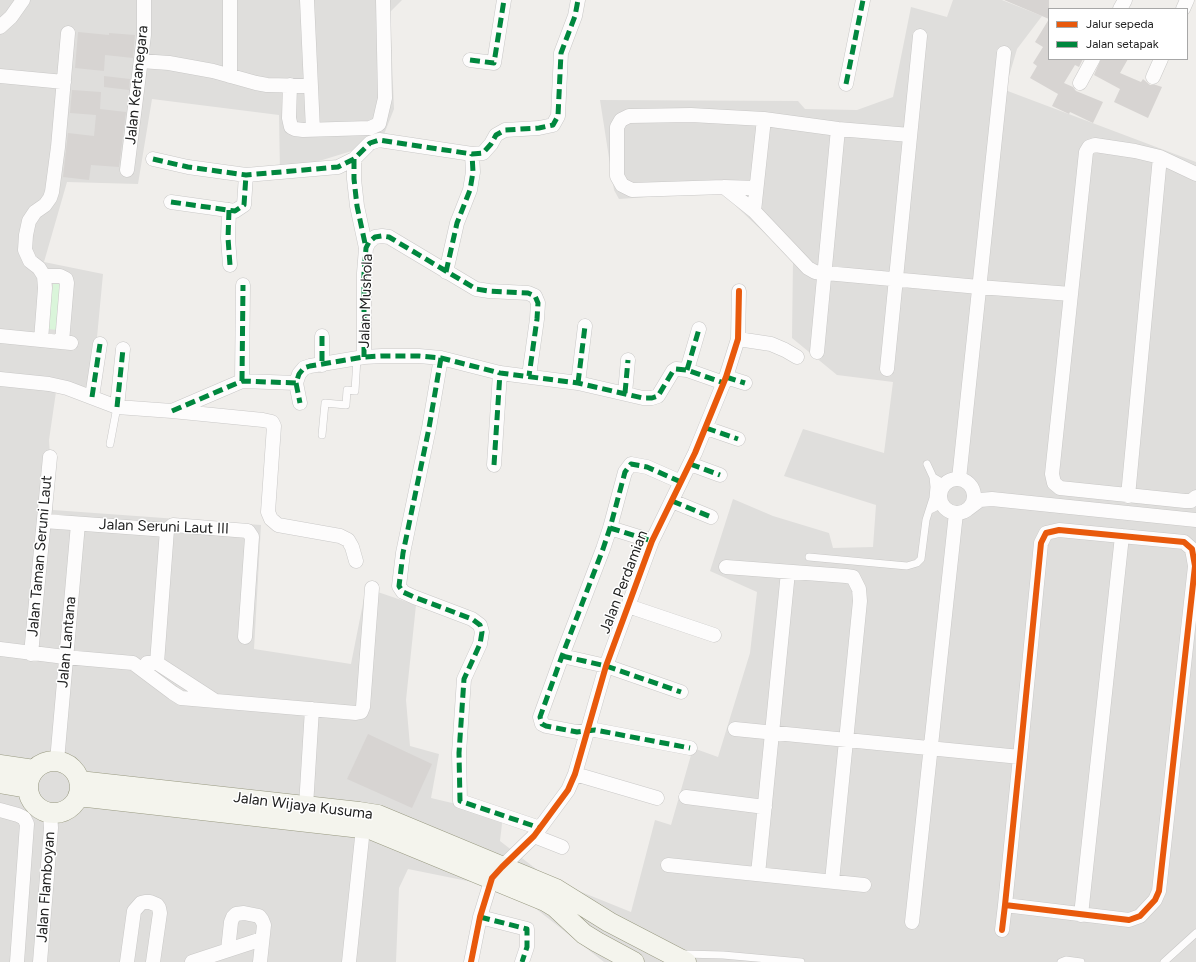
<!DOCTYPE html>
<style>
body{margin:0}
#map{position:relative;width:1196px;height:962px;overflow:hidden;background:#f0eeeb;font-family:Figtree,sans-serif}
canvas{display:block}
.legend{position:absolute;left:1048px;top:8px;width:140px;height:52px;box-sizing:border-box;background:#fff;border:1px solid #a7a7a7;margin:0;padding:5px 7px;list-style:none;font-size:12px;color:#222}
.legend li{display:flex;align-items:center;gap:8px;height:20px}
.legend b{width:20px;border:1px solid #a7a7a7}
</style>
<div id="map">
<canvas width="1196" height="962"></canvas>
<ul class="legend">
<li><b style="height:5px;background:#e8590c"></b>Jalur sepeda</li>
<li><b style="height:5px;background:#00873e"></b>Jalan setapak</li>
</ul>
</div>
<script>
const ctx = document.querySelector('canvas').getContext('2d');
ctx.lineJoin = 'round';
function fillPath(path, color) {
  ctx.fillStyle = color;
  ctx.fill(path, 'evenodd');
}
function poly(rows) {
  const path = new Path2D();
  for (const r of rows) {
    if (r.length === 3) {
      path.moveTo(r[0] + r[2], r[1]);
      path.arc(r[0], r[1], r[2], 0, 2 * Math.PI);
      continue;
    }
    path.moveTo(r[0], r[1]);
    for (let i = 2; i < r.length; i += 2) path.lineTo(r[i], r[i + 1]);
  }
  return path;
}
function stroke(path, color, width, dash) {
  ctx.strokeStyle = color;
  ctx.lineWidth = width;
  ctx.lineCap = dash ? 'butt' : 'round';
  ctx.setLineDash(dash || []);
  ctx.stroke(path);
}
function drawText(font, color, halo, rows, align = 'center') {
  ctx.font = font + ' Figtree,sans-serif';
  ctx.lineWidth = 3;
  ctx.setLineDash([]);
  ctx.textBaseline = 'middle';
  ctx.strokeStyle = halo;
  ctx.fillStyle = color;
  for (const [text, x, y, turn = 0] of rows) {
    ctx.save();
    ctx.translate(x, y);
    ctx.rotate((+turn || 0) * Math.PI / 180);
    ctx.textAlign = isNaN(turn) ? turn : align;
    if (halo) ctx.strokeText(text, 0, 0);
    ctx.fillText(text, 0, 0);
    ctx.restore();
  }
}
const residential = poly([
 [0,0,402,0,390,12,394,109,381,142,280,173,279,115,152,99,138,184,67,182,44,262,103,274,92,390,57,385,49,440,53,510,261,525,254,649,351,664,366,588,416,605,406,700,410,746,439,754,431,798,503,815,500,841,549,879,631,912,655,820,671,825,693,748,718,757,750,653,757,592,710,571,733,499,773,516,829,533,833,548,873,547,876,505,784,476,803,429,884,453,893,382,837,375,792,338,793,260,721,192,619,199,614,190,600,100,798,101,805,109,857,110,893,97,911,7,947,17,953,0,1002,0,1042,16,1017,49,1005,90,1196,162,1196,962,604,962,512,890,408,869,399,888,396,962,0,962]
]);
const park = poly([
 [53,284,64,284,59,330,47,329]
]);
const building = poly([
 [1004,0,1049,0,1049,59,1083,59,1079,67,1075,65,1064,83,1073,87,1076,91,1103,102,1093,123,1070,112,1069,114,1052,106,1058,94,1030,78,1037,66,1033,63,1043,47,1035,42,1049,19],
 [78,32,109,35,109,33,135,35,133,58,105,55,104,71,75,68],
 [1101,59,1128,59,1120,73,1141,82,1143,79,1150,85,1156,85,1162,87,1148,118,1114,102,1120,89,1094,75],
 [104,76,130,79,129,90,104,87],
 [72,90,101,92,100,109,126,112,119,167,91,165,89,180,63,177,68,133,94,136,96,115,70,113],
 [368,734,432,764,412,808,347,779]
]);
const lane = poly([
 [322,435,325,403,346,405,347,390,355,391,357,358],
 [110,444,117,407],
 [933,477,945,484],
 [930,510,942,504],
 [809,557,907,566,917,563,921,559,926,520,933,498,934,487,933,477,927,464],
 [684,954,723,955,801,962],
 [1061,962,1066,960,1081,962],
 [1164,962,1196,933]
]);
const street = poly([
 [307,0,313,130],
 [1120,9,1125,0],
 [1183,9,1187,0],
 [0,27,11,17,23,0],
 [470,60,494,63,504,0],
 [141,61,169,63,213,71,256,83,267,85,310,86],
 [0,76,64,82],
 [230,76,230,0],
 [1153,77,1161,59],
 [1080,83,1093,59],
 [846,84,863,0],
 [290,85,289,118,291,127,295,129,303,130,370,128,379,124,385,98,383,0],
 [153,159,188,167,246,175,338,167,354,159,370,143,379,140,472,154,483,153,491,144,496,135,505,130,539,128,553,125,558,116,561,53,575,16,578,0],
 [354,159,354,179,357,206,366,248],
 [127,170,144,35,144,0],
 [1196,174,1160,157,1135,151,1095,145,1089,147,1086,152,1052,474,1054,483,1060,488,1185,501,1191,501,1196,497],
 [724,187,754,211,808,268,815,272,979,287,1071,294],
 [756,188,724,187,632,190,622,185,617,176,617,127,621,120,629,116,691,115,764,119,838,129,910,135],
 [171,202,235,211,244,205,246,175],
 [229,210,228,238,230,265],
 [754,211,764,119],
 [446,272,457,223,470,190,473,172,472,154],
 [44,276,60,276,66,279,67,283,62,342],
 [0,336,71,343],
 [322,336,322,365],
 [738,339,771,344,785,350,797,357],
 [41,340,45,288,44,276,39,268,30,261,25,250,26,235,29,221,35,212,45,205,50,198,52,192,58,147,68,33],
 [817,352,838,129],
 [364,357,364,273,366,248,369,242,375,237,382,236,389,237,476,289,489,291,528,293,535,296,538,303,537,319,529,376],
 [441,358,429,428,403,553,399,586,403,592,414,597,472,619,480,625,482,632,480,644,464,679,459,753,460,801,540,828],
 [887,369,920,36],
 [687,370,699,329],
 [726,377,745,383],
 [0,379,49,384,67,388,117,407,172,411,263,420,272,422,274,426,268,512,271,519,278,525,340,536,348,540,352,547,356,561],
 [242,381,243,285],
 [296,383,300,403],
 [578,383,585,326],
 [625,393,628,360],
 [92,397,100,344],
 [117,407,123,349],
 [172,411,242,381,296,383,299,374,304,368,310,366,364,357,382,356,419,356,441,358,500,373,578,383,643,398,652,398,658,396,673,371,676,369,687,370,724,383],
 [706,428,738,439],
 [690,464,720,475],
 [494,465,500,373],
 [959,479,1004,53],
 [957,496,17],
 [681,482,647,467,631,464,625,472,610,528,603,549,562,656,540,717,542,724,546,726,577,732,595,730,690,748],
 [1128,496,1160,157],
 [672,501,711,517],
 [968,509,980,500,992,499,1196,520],
 [44,521,167,530,173,525,248,531,252,537,245,637],
 [610,528,652,541],
 [726,567,846,576,853,577,859,589,860,601,832,881],
 [628,606,714,635],
 [0,649,65,657,133,663,173,693,181,698,356,713,361,712,363,707,372,588],
 [31,654,50,457],
 [562,656,606,666,681,692],
 [147,663,157,663,214,700],
 [157,663,167,530],
 [735,729,1020,757],
 [57,761,78,524],
 [575,774,657,798],
 [686,797,765,807],
 [306,806,312,709],
 [0,810,18,815,24,818,27,824,17,962],
 [534,836,562,847],
 [668,865,864,885],
 [758,874,788,572],
 [1081,915,1122,536],
 [480,917,527,929,527,947,522,962],
 [912,922,956,513],
 [1002,930,1005,905,1020,757,1041,543,1046,533,1059,530,1184,542,1192,549,1195,566,1159,891,1155,900,1140,916,1129,920,1005,905],
 [228,950,231,922,233,917,236,914,244,913,259,916,262,920,264,925,260,962],
 [40,962,51,828,50,812],
 [127,962,134,911,141,903,145,902,150,902,157,905,159,908,160,913,153,962],
 [192,962,262,939],
 [349,962,363,828],
 [471,962,480,917,492,878,502,867,534,836,568,790,575,774,606,666,652,541,695,453,726,377,738,339,739,291]
]);
const secondary = poly([
 [54,787,26],
 [0,765,34,770],
 [79,781,359,812,378,815,556,889,609,922,686,962],
 [0,783,28,788],
 [78,796,370,829,545,901,555,907,584,934,597,942,634,962]
]);
const quiet = poly([
 [470,60,494,63,504,0],
 [846,84,863,0],
 [153,159,188,167,246,175,338,167,354,159,370,143,379,140,472,154,483,153,491,144,496,135,505,130,539,128,553,125,558,116,561,53,575,16,578,0],
 [354,159,354,179,357,206,366,248],
 [171,202,235,211,244,205,246,175],
 [229,210,228,238,230,265],
 [446,272,457,223,470,190,473,172,472,154],
 [322,336,322,365],
 [364,357,364,273,366,248,369,242,375,237,382,236,389,237,476,289,489,291,528,293,535,296,538,303,537,319,529,376],
 [441,358,429,428,403,553,399,586,403,592,414,597,472,619,480,625,482,632,480,644,464,679,459,753,460,801,540,828],
 [687,370,699,329],
 [726,377,745,383],
 [242,381,243,285],
 [296,383,300,403],
 [578,383,585,326],
 [625,393,628,360],
 [92,397,100,344],
 [117,407,123,349],
 [172,411,242,381,296,383,299,374,304,368,310,366,364,357,382,356,419,356,441,358,500,373,578,383,643,398,652,398,658,396,673,371,676,369,687,370,724,383],
 [706,428,738,439],
 [690,464,720,475],
 [494,465,500,373],
 [681,482,647,467,631,464,625,472,610,528,603,549,562,656,540,717,542,724,546,726,577,732,595,730,690,748],
 [672,501,711,517],
 [610,528,652,541],
 [562,656,606,666,681,692],
 [480,917,527,929,527,947,522,962]
]);
const cycleway = poly([
 [1002,930,1005,905,1020,757,1041,543,1046,533,1059,530,1184,542,1192,549,1195,566,1159,891,1155,900,1140,916,1129,920,1005,905],
 [471,962,480,917,492,878,502,867,534,836,568,790,575,774,606,666,652,541,695,453,726,377,738,339,739,291]
]);
const streetNames = [
 ["Jalan Kertanegara",137,85,-84],
 ["Jalan Mushola",366,301,-88],
 ["Jalan Seruni Laut III",164,527,2],
 ["Jalan Taman Seruni Laut",40,556,-85],
 ["Jalan Perdamian",624,582,-69],
 ["Jalan Lantana",67,642,-85],
 ["Jalan Wijaya Kusuma",303,806,7],
 ["Jalan Flamboyan",46,887,-86]
];
fillPath(residential, '#dfdedc');
fillPath(park, '#daf5da');
fillPath(building, '#d7d4d2');
stroke(lane, '#c9c8c7', 8);
stroke(street, '#c9c8c7', 15);
stroke(secondary, '#999a82', 21);
stroke(lane, '#fdfcfc', 7);
stroke(street, '#fdfcfc', 14);
stroke(secondary, '#f4f4ed', 20);
stroke(quiet, '#00873e', 5, [10, 5]);
stroke(cycleway, '#e8590c', 6);
drawText('15px', '#222', '#fff', streetNames);
</script>
